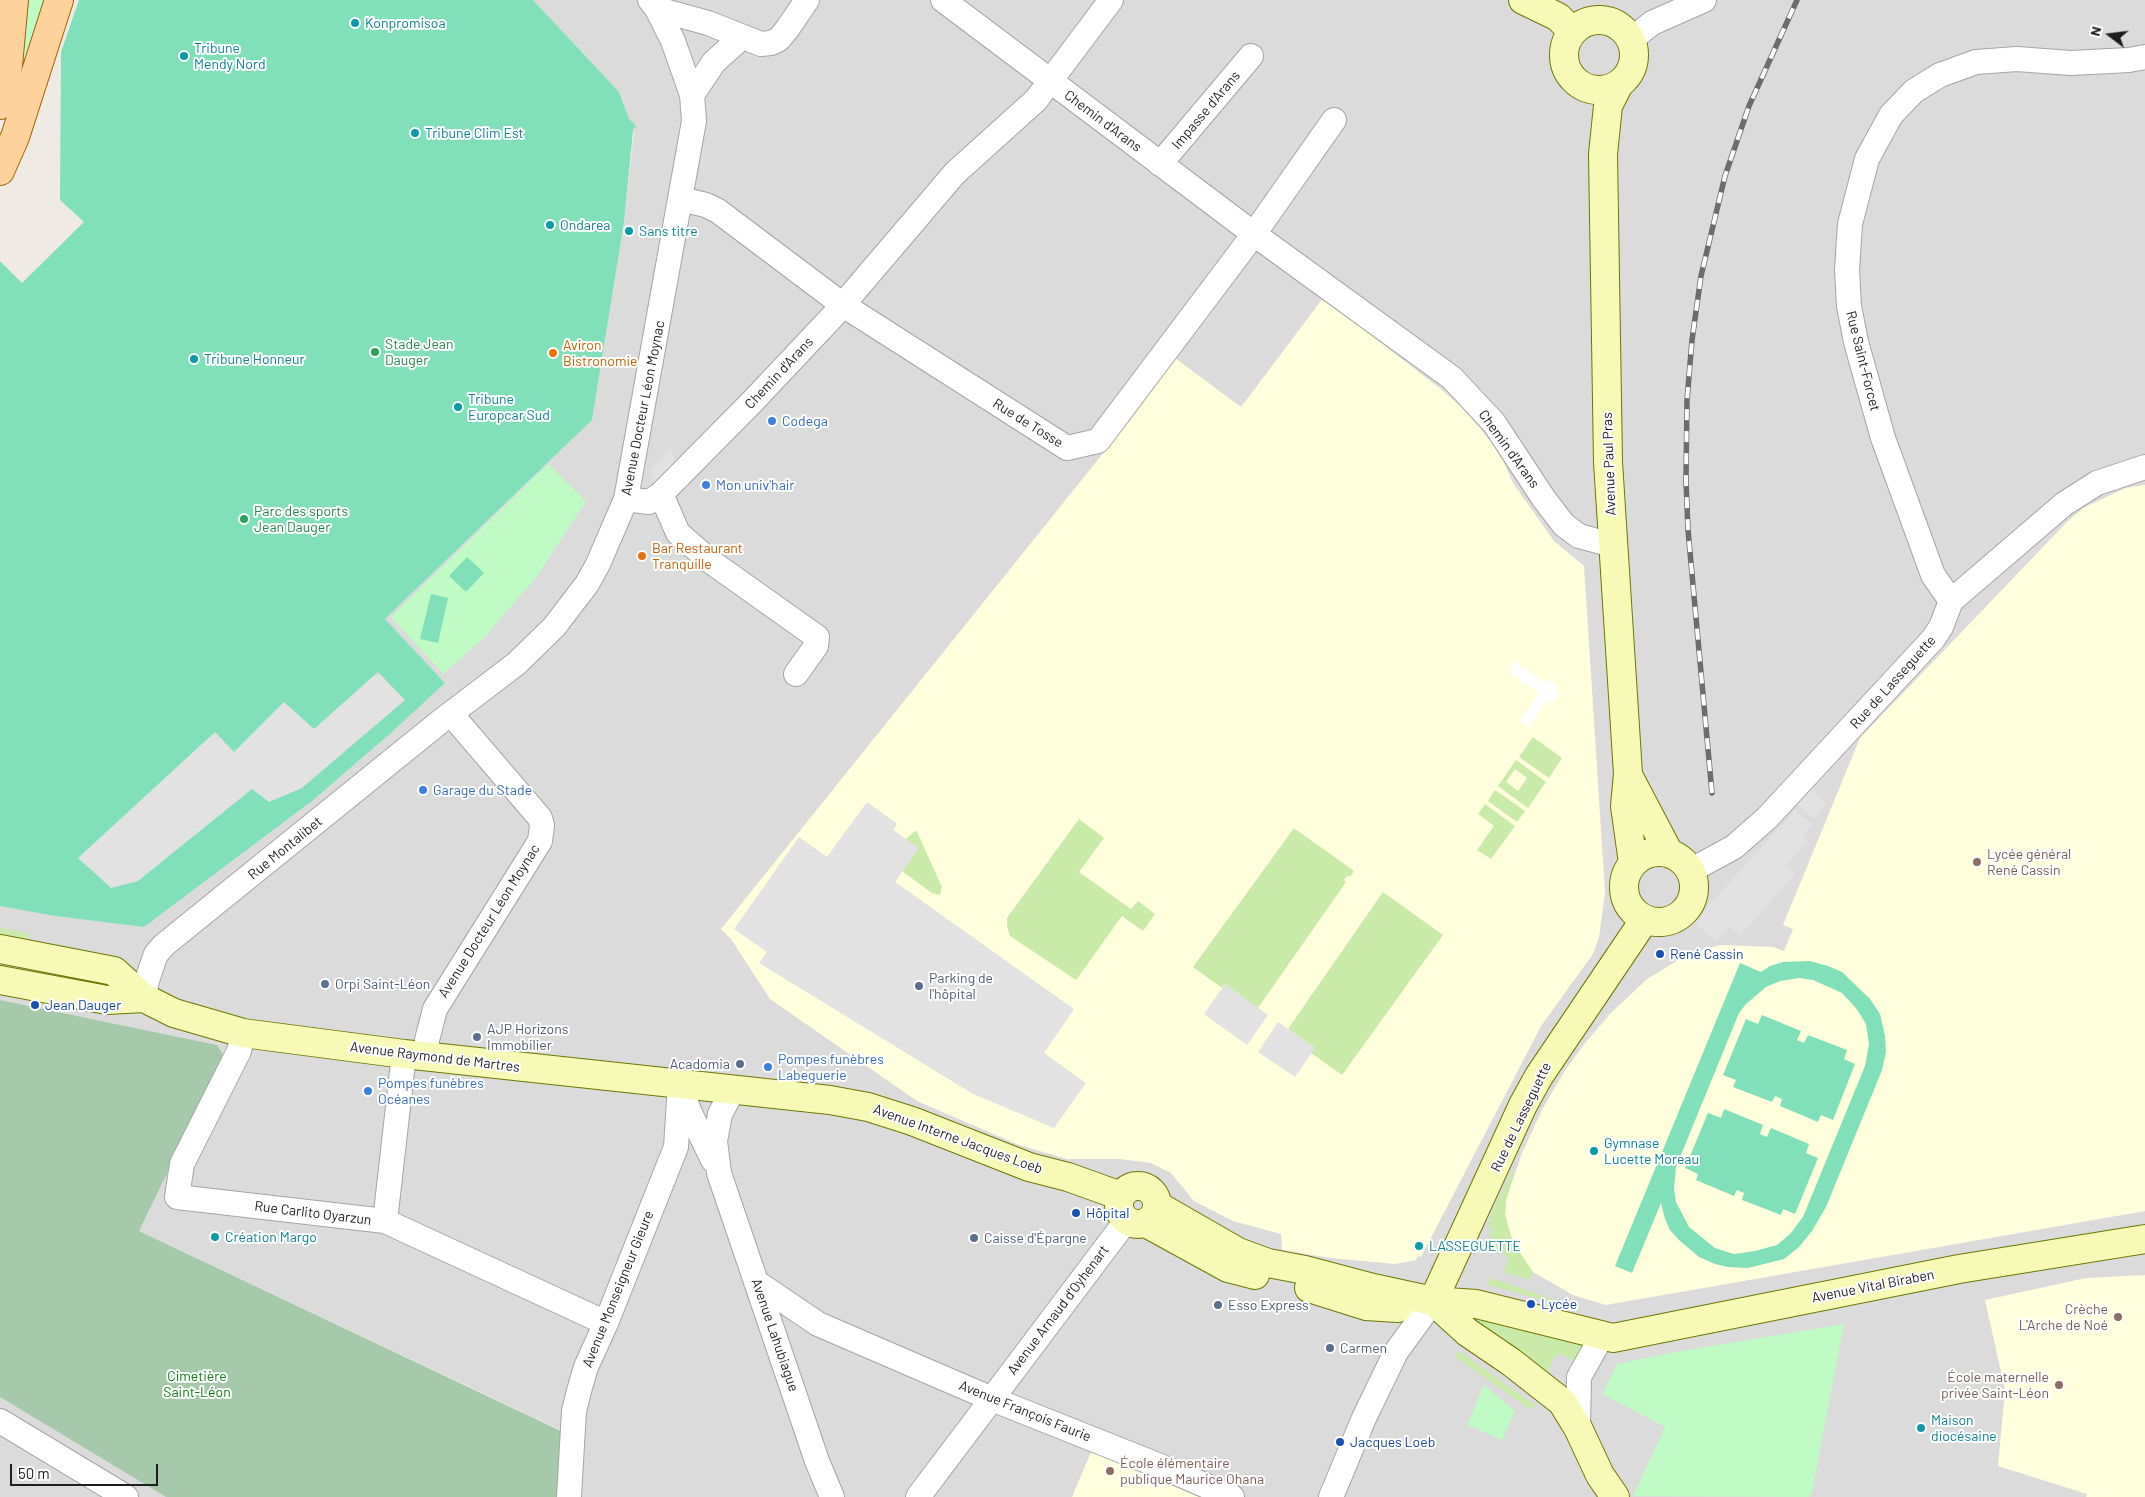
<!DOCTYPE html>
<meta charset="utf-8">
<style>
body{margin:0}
#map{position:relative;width:2145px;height:1497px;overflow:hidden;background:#efebe4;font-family:Barlow,sans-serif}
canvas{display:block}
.north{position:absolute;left:2085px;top:10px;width:50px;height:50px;-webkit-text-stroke:4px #fff;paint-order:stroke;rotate:285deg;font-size:14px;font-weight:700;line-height:20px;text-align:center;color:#1e1e1e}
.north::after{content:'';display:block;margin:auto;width:18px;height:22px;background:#1e1e1e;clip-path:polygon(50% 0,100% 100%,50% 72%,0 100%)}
.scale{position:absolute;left:10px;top:1464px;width:148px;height:22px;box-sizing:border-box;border:2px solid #1e1e1e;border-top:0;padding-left:6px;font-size:15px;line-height:18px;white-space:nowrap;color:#1e1e1e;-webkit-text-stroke:4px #fff;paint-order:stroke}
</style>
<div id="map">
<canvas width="2145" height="1497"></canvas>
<div class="north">N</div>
<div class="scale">50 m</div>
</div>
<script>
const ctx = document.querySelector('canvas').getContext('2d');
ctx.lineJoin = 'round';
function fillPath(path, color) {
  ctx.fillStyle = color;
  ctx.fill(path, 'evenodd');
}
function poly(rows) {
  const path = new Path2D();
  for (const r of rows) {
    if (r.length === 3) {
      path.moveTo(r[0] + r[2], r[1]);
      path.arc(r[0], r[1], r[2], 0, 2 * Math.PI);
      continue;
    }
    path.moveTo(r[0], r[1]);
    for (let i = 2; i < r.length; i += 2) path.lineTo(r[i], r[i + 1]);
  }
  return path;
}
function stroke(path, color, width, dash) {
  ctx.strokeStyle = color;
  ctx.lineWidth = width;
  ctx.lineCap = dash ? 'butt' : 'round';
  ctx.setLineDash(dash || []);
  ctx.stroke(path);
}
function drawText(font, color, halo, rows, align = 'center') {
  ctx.font = font + ' Barlow,sans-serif';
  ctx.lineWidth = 4;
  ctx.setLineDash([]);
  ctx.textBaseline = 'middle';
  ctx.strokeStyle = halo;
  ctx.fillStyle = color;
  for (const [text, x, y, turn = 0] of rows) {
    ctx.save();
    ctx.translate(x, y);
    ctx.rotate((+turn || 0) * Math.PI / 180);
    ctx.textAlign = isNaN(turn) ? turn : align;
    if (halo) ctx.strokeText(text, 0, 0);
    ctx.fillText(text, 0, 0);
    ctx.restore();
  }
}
const residential = poly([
 [533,0,2145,0,2145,1497,557,1497,563,1431,139,1231,224,1056,217,1045,0,1000,0,905,55,916,144,927,312,801,392,732,445,683,385,619,592,420,624,222,634,133,619,92],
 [0,1397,39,1420,166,1497,0,1497]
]);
const education = poly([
 [1323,298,1442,390,1461,407,1498,449,1513,483,1554,541,1584,566,1605,892,1599,937,1593,954,1541,1026,1421,1257,1418,1256,1416,1260,1395,1264,1331,1258,1282,1250,1281,1234,1233,1221,1194,1201,1171,1173,1151,1163,1120,1159,1067,1159,1019,1145,917,1101,770,999,731,939,721,929,1137,411,1175,358,1241,407],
 [2145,485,2145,1211,1606,1305,1573,1295,1533,1272,1513,1243,1505,1215,1506,1200,1522,1153,1543,1108,1566,1069,1586,1042,1610,1014,1647,979,1690,953,1721,945,1773,947,1784,951,1793,929,1783,925,1860,738,2067,522,2083,508,2126,488],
 [2145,1275,2145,1497,2086,1497,2087,1494,1998,1466,2005,1390,1985,1300,2086,1278],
 [1091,1452,1199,1497,1072,1497]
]);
const grass = poly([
 [1533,737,1562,758,1549,778,1519,757],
 [1516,760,1546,782,1528,808,1498,786],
 [1515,769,1527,778,1518,791,1506,782],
 [1495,790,1525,811,1517,822,1488,801],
 [1485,804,1515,826,1491,859,1477,850,1494,826,1478,814],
 [1079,819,1104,838,1079,872,1131,909,1138,901,1155,914,1143,931,1122,916,1076,980,1010,936,1007,926,1007,918,1012,911],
 [1294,828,1354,871,1350,877,1347,876,1344,880,1346,882,1258,1008,1225,984,1222,988,1193,967],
 [915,831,917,832,942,887,940,895,932,893,892,864,918,848,906,839],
 [1383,892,1443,935,1342,1075,1311,1053,1315,1048,1288,1029],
 [0,928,29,934,27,942,0,938],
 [1512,1172,1515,1172,1506,1200,1505,1215,1513,1243,1533,1272,1530,1280,1504,1272,1508,1258,1505,1256,1505,1254,1490,1250,1487,1243,1490,1242,1491,1227,1488,1225,1492,1212],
 [1490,1278,1570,1305,1585,1311,1488,1285],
 [1479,1316,1587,1343,1575,1362,1561,1354,1554,1357,1546,1376,1475,1327],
 [1459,1351,1508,1386,1535,1405,1531,1410,1454,1356]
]);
const cemetery = poly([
 [0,1000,217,1045,224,1056,139,1231,563,1432,557,1497,166,1497,0,1397]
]);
const park = poly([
 [23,0,48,0,26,60,21,59],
 [548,464,586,501,537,576,484,638,443,674,391,617],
 [1844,1324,1812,1492,1809,1497,1633,1496,1665,1427,1602,1394,1617,1364,1675,1352],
 [1484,1385,1515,1411,1502,1440,1467,1425]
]);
const pitch = poly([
 [79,0,533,0,619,92,629,119,636,126,633,130,624,222,592,420,385,619,445,683,392,732,312,801,144,927,55,916,0,906,0,261,22,283,84,222,60,200,61,52],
 [467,557,484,573,466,592,449,576],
 [431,594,448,598,438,643,420,639],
 [1810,961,1828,966,1842,972,1870,999,1880,1014,1885,1036,1886,1052,1882,1070,1826,1207,1812,1231,1799,1247,1784,1259,1748,1268,1728,1267,1715,1264,1699,1257,1679,1240,1670,1230,1665,1219,1661,1203,1632,1273,1615,1266,1740,963,1761,972,1770,966,1783,962],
 [1799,978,1813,980,1831,988,1842,993,1856,1008,1866,1024,1869,1044,1865,1066,1803,1217,1790,1234,1777,1245,1755,1251,1734,1254,1715,1248,1689,1227,1676,1202,1674,1189,1676,1167,1739,1013,1746,1004,1766,987,1780,981],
 [1762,1015,1801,1031,1797,1040,1804,1043,1808,1035,1847,1050,1844,1059,1855,1064,1833,1120,1821,1115,1818,1122,1780,1106,1782,1099,1775,1096,1772,1102,1733,1087,1736,1080,1723,1075,1746,1019,1758,1024],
 [1724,1109,1763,1125,1760,1134,1767,1137,1771,1128,1809,1144,1806,1153,1818,1158,1795,1214,1783,1209,1781,1215,1742,1200,1744,1193,1737,1190,1734,1196,1696,1180,1698,1174,1685,1168,1708,1113,1721,1118]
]);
const parking = poly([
 [671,447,679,475,658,496,651,470],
 [378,672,405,700,302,788,269,802,252,789,138,881,111,888,78,858,215,732,234,752,284,702,314,729],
 [1811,789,1827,804,1814,819,1797,805],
 [867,802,897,824,893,830,919,848,895,882,1074,1009,1044,1053,1086,1083,1054,1128,973,1094,759,963,767,952,734,929,799,837,827,857],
 [1795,810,1812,825,1803,836,1808,841,1786,865,1795,874,1740,936,1730,927,1716,942,1694,922],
 [1225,984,1268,1015,1247,1045,1204,1014],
 [1278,1022,1315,1048,1295,1077,1258,1052]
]);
const pier = poly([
 [1513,660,1546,684,1549,680,1558,686,1555,691,1560,694,1553,703,1548,700,1528,727,1520,721,1539,693,1510,673]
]);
const street = poly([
 [943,0,1254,234,1452,378,1494,423,1544,499,1564,525,1579,536,1612,545],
 [657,9,708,23,761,44,771,43,779,39,788,28,807,0],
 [1631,40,1652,23,1704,0],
 [692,95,714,62,742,37],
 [1160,164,1251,56],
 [680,199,706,205,718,211,843,305,1067,448,1098,441,1254,234,1334,120],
 [661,494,678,533,710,561,817,637,816,646,796,674],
 [626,499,649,502,661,494,752,402,834,315,955,173,1036,100,1111,0],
 [1951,601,1933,575,1883,438,1856,342,1849,306,1847,270,1850,224,1867,159,1891,115,1914,91,1940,75,1976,62,2017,59,2071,63,2129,60,2145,57],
 [1690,871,1734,847,1767,818,1933,639,1941,627,1951,601,2064,504,2097,483,2145,467],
 [144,998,147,980,156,954,164,945,441,721,516,664,554,627,587,584,598,564,626,499,694,121,692,95,673,41,657,9,650,0],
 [243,1033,239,1051,182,1164,177,1197,385,1221,606,1323],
 [427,1057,427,1040,435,1009,540,841,542,825,540,818,451,714],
 [733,1090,720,1114,715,1141,719,1173,817,1461,832,1497],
 [682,1091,690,1113,713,1160],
 [385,1221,404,1054],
 [756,1282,818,1324,992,1399,1165,1468,1232,1497],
 [0,1421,126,1497],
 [1578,1428,1579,1377,1602,1336],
 [569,1497,574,1411,579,1391,586,1367,606,1323,676,1147,680,1084],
 [918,1497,1126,1221],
 [1331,1497,1364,1418,1396,1352,1433,1301]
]);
const secondary = poly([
 [1523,0,1558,17,1572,31],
 [1599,55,35],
 [1619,84,1608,106,1603,154,1608,462,1628,774,1625,806,1633,863],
 [1628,775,1669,853],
 [1659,887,35],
 [0,949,114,971,144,998,174,1013,243,1033,404,1054,830,1100,868,1107,912,1121,1029,1167,1068,1177,1121,1196],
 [0,980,107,1000,144,998],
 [1138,1205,19],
 [1158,1206,1238,1252,1268,1263,1305,1270,1373,1288,1433,1301,1476,1304,1613,1338,1959,1269,2145,1239],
 [1146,1223,1228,1268,1255,1275],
 [1309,1288,1366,1306,1398,1308],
 [1433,1301,1523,1105,1539,1076,1645,919],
 [1433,1301,1467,1332,1511,1362,1562,1402,1578,1428,1600,1475,1615,1497]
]);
const primary = poly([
 [0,105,8,66,14,0],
 [0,171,15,137,59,0]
]);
const rail = poly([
 [1712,793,1688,530,1686,481,1687,400,1692,340,1701,276,1725,176,1749,106,1797,0]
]);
const markers = [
 [355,23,5,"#0f9aa8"],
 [184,56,5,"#0f9aa8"],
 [415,133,5,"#0f9aa8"],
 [550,225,5,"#0f9aa8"],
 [629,231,5,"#0f9aa8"],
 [375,352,5,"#2e9e5b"],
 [553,353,5,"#e8710a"],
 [194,359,5,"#0f9aa8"],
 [458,407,5,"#0f9aa8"],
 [772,421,5,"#3f7fe0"],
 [706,485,5,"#3f7fe0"],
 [244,519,5,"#2e9e5b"],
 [642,556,5,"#e8710a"],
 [423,790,5,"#3f7fe0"],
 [1977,862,5,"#8d6e63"],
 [1660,954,5,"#1a4fb4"],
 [325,984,5,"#5c6f8a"],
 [919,986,5,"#5c6f8a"],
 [35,1005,5,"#1a4fb4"],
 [477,1037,5,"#5c6f8a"],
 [740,1064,5,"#5c6f8a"],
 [768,1067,5,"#3f7fe0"],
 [368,1091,5,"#3f7fe0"],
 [1594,1151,5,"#0f9aa8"],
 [1076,1213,5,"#1a4fb4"],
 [215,1237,5,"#0f9aa8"],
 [974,1238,5,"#5c6f8a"],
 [1419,1246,5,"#0f9aa8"],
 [1531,1304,5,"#1a4fb4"],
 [1218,1305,5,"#5c6f8a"],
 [2118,1317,5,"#8d6e63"],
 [1330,1348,5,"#5c6f8a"],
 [2059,1385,5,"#8d6e63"],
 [1921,1428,5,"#0f9aa8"],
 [1340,1442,5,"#1a4fb4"],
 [1110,1471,5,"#8d6e63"]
];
const cultureNames = [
 ["Konpromisoa",365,23],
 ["Tribune",194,48],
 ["Mendy Nord",194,64],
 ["Tribune Clim Est",425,133],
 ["Ondarea",560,225],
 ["Sans titre",639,231],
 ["Tribune Honneur",204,359],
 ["Tribune",468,399],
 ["Europcar Sud",468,415],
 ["Gymnase",1604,1143],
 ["Lucette Moreau",1604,1159],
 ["Création Margo",225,1237],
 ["LASSEGUETTE",1429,1246],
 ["Maison",1931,1420],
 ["diocésaine",1931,1436]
];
const streetNames = [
 ["Impasse d'Arans",1206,110,-50],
 ["Chemin d'Arans",1103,121,37],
 ["Rue Saint-Forcet",1863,361,76],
 ["Chemin d'Arans",779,373,-47],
 ["Avenue Docteur Léon Moynac",643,408,-79],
 ["Rue de Tosse",1028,423,32],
 ["Chemin d'Arans",1509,449,54],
 ["Avenue Paul Pras",1609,464,-92],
 ["Rue de Lasseguette",1893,682,-48],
 ["Rue Montalibet",285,848,-39],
 ["Avenue Docteur Léon Moynac",489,921,-58],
 ["Avenue Raymond de Martres",435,1057,7],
 ["Rue de Lasseguette",1521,1117,-64],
 ["Avenue Interne Jacques Loeb",958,1139,20],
 ["Rue Carlito Oyarzun",313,1213,7],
 ["Avenue Vital Biraben",1873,1286,-11],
 ["Avenue Monseigneur Gieure",618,1289,-68],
 ["Avenue Arnaud d'Oyhenart",1058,1310,-53],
 ["Avenue Lahubiague",775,1335,71],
 ["Avenue François Faurie",1025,1411,22]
];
const leisureNames = [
 ["Stade Jean",385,344],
 ["Dauger",385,360],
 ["Parc des sports",254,511],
 ["Jean Dauger",254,527]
];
const foodNames = [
 ["Aviron",563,345],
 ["Bistronomie",563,361],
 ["Bar Restaurant",652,548],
 ["Tranquille",652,564]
];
const shopNames = [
 ["Codega",782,421],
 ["Mon univ'hair",716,485],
 ["Garage du Stade",433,790],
 ["Pompes funèbres",778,1059],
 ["Labeguerie",778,1075],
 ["Pompes funèbres",378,1083],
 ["Océanes",378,1099]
];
const educationNames = [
 ["Lycée général",1987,854],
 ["René Cassin",1987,870],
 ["Crèche",2108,1309,"right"],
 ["L'Arche de Noé",2108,1325,"right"],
 ["École maternelle",2049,1377,"right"],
 ["privée Saint-Léon",2049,1393,"right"],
 ["École élémentaire",1120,1463],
 ["publique Maurice Ohana",1120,1479]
];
const transitNames = [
 ["René Cassin",1670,954],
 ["Jean Dauger",45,1005],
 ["Hôpital",1086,1213],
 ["Lycée",1541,1304],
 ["Jacques Loeb",1350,1442]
];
const serviceNames = [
 ["Parking de",929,978],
 ["l'hôpital",929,994],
 ["Orpi Saint-Léon",335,984],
 ["AJP Horizons",487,1029],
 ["Immobilier",487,1045],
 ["Acadomia",730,1064,"right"],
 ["Caisse d'Épargne",984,1238],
 ["Esso Express",1228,1305],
 ["Carmen",1340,1348]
];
const parkNames = [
 ["Cimetière",197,1376],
 ["Saint-Léon",197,1392]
];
fillPath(residential, '#dcdbdb');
fillPath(education, '#ffd');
fillPath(grass, '#caeaa9');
fillPath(cemetery, '#a5c9aa');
fillPath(park, '#c0fac4');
fillPath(pitch, '#81e0ba');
fillPath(parking, '#e2e2e2');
fillPath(pier, '#fff');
stroke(street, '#a5a5a5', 26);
stroke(secondary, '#6c7703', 30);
stroke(primary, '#986500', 30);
stroke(street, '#fff', 24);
stroke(secondary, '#f7fab7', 28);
stroke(primary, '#fdd29c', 28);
stroke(rail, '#6c6c6c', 5.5);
stroke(rail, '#fff', 4, [11]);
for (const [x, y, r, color] of markers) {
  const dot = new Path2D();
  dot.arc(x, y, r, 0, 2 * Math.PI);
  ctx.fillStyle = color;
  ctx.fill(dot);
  stroke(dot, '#fff', 2);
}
drawText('14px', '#0d838f', '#fff', cultureNames, 'left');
drawText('14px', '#1e1e1e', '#fff', streetNames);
drawText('14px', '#27864d', '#fff', leisureNames, 'left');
drawText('14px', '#c56008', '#fff', foodNames, 'left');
drawText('14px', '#366cbe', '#fff', shopNames, 'left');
drawText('14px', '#785e54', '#fff', educationNames, 'left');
drawText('14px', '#164399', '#fff', transitNames, 'left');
drawText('14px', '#4e5e75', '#fff', serviceNames, 'left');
drawText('14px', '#0a7e13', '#fff', parkNames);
</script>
